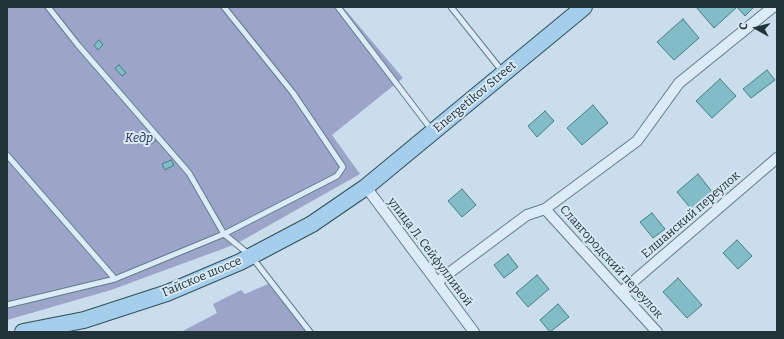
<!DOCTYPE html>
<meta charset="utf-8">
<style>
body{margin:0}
#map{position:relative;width:784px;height:339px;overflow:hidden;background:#c9ddec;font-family:Bitter,serif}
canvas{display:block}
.frame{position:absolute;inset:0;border:8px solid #213439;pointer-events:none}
.north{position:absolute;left:736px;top:8px;width:40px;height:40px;-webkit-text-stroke:3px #d8e8f4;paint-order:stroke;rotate:278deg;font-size:11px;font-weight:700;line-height:16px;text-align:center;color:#213439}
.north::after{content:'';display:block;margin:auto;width:14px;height:18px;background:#213439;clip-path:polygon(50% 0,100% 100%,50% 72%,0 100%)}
</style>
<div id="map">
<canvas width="784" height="339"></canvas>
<div class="frame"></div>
<div class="north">С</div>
</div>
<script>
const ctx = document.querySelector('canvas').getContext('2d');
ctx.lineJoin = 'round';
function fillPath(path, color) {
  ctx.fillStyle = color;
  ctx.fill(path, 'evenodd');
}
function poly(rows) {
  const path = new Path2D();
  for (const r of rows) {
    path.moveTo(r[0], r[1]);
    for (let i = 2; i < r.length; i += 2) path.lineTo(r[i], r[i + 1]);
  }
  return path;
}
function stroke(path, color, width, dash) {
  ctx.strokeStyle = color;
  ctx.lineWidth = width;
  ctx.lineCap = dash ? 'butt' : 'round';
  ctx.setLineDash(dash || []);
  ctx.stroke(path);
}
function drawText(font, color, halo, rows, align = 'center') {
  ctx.font = font + ' Bitter,serif';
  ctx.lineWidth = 4;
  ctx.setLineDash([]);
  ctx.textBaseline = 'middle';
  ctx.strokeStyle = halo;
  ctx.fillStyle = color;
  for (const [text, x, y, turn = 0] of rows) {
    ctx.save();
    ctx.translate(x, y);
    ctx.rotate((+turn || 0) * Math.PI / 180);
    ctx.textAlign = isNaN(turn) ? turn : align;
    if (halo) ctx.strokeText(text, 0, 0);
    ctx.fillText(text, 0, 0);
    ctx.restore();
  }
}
const green = poly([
 [7,7,343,7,403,78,332,135,360,174,236,244,111,290,7,320],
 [268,284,307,332,181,332,217,313,213,304,241,290,245,294]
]);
const building = poly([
 [696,7,754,7,745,16,737,7,714,28,696,7],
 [683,19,699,38,674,60,657,42,683,19],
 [99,40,103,45,98,50,94,45,99,40],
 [119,65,126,73,122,76,115,68,119,65],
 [767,70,775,80,751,98,743,89,767,70],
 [720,79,736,96,712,118,696,101,720,79],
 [593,105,608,123,582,145,567,128,593,105],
 [545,111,554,121,537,137,528,126,545,111],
 [152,135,157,140,151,144,147,139,152,135],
 [171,160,174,165,165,170,162,164,171,160],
 [698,174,713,193,692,210,677,192,698,174],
 [462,189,476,205,462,217,448,201,462,189],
 [652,213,665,229,653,238,640,222,652,213],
 [737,240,752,256,738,269,723,253,737,240],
 [508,254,518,267,504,278,494,265,508,254],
 [537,275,549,289,528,307,516,293,537,275],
 [678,278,702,305,687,318,663,292,678,278],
 [558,304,569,317,550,332,540,320,558,304]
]);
const lane = poly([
 [48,7,78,45,189,173,224,234,337,176,343,167,293,93,224,7],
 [338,7,431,129],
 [451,7,502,71],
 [7,155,115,279],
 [7,305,115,279,224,234,251,256,310,332]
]);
const street = poly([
 [366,187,474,332],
 [545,209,657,332],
 [437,282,527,215,545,209,637,141,679,83,773,7],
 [621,292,777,158]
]);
const primary = poly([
 [23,332,84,320,167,293,240,262,312,224,366,187,584,7]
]);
const streetNames = [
 ["Energetikov Street",475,97,-40],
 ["Елшанский переулок",691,215,-41],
 ["улица Л. Сейфуллиной",430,252,53],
 ["Славгородский переулок",611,262,48],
 ["Гайское шоссе",202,277,-23]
];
const parkNames = [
 ["Кедр",139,139]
];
fillPath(green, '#9da4ca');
fillPath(building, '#82bdc7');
stroke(building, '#467d85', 1);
stroke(lane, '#5f7d87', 7);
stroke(street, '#5f7d87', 12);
stroke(primary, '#324f56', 18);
stroke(lane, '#dcebf7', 5);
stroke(street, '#dcebf7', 10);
stroke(primary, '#a4ceec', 16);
drawText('12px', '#213439', '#d8e8f4', streetNames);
drawText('italic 12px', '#292a54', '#d8e8f4', parkNames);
</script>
